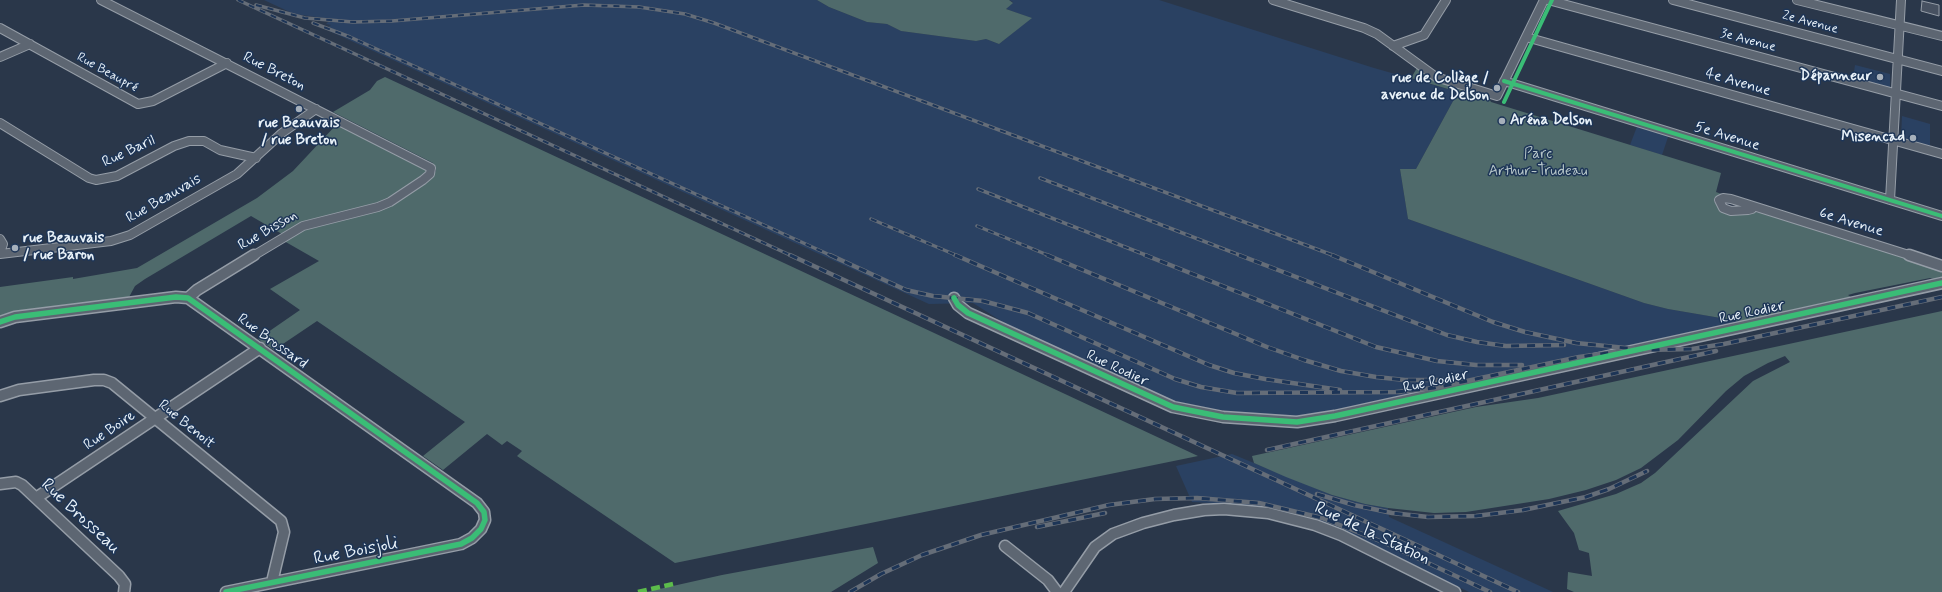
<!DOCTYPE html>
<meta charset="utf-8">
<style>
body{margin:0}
canvas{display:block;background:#2a374a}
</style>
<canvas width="1942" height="592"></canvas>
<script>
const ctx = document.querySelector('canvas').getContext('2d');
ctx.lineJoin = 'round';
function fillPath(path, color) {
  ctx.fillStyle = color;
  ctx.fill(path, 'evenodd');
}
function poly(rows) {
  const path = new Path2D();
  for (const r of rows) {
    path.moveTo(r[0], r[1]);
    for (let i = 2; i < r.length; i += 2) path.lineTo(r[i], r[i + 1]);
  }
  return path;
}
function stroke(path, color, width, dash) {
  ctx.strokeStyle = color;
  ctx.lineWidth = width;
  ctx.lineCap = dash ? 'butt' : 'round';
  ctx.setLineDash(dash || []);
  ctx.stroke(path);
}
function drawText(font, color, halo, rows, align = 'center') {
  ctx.font = font + ' Mynerve,sans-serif';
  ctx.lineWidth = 3;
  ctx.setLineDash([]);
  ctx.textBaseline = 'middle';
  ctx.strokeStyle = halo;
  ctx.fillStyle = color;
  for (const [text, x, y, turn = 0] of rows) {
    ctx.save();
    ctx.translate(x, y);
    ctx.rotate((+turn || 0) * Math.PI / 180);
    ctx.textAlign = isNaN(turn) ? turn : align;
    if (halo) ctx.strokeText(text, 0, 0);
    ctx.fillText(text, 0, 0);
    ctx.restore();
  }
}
const built = poly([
 [264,0,817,0,829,7,867,22,887,24,901,31,976,41,986,39,999,44,1031,18,1006,9,1013,2,1009,0,1159,0,1374,68,1458,92,1416,169,1400,169,1408,219,1644,303,1668,309,1744,322,1315,415,1290,417,1197,408,1165,398,1006,324,973,303,929,304,325,29,331,25,326,24,331,19,294,14],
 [1855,65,1890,74,1890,89,1853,79],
 [1902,116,1930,124,1930,148,1901,138],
 [1638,124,1669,134,1662,155,1630,145],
 [1232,454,1332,495,1365,504,1388,508,1389,517,1553,592,1469,592,1330,524,1290,512,1248,505,1192,502,1176,466]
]);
const green = poly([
 [817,0,1009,0,1013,3,1006,9,1032,18,999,44,986,39,976,41,901,31,887,24,867,22,829,7],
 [1417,68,1433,79,1463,91,1463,93,1479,98,1481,95,1488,97,1491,102,1721,173,1716,192,1727,196,1715,198,1714,201,1718,207,1762,213,1942,269,1942,279,1937,280,1930,278,1855,293,1848,295,1852,298,1744,322,1668,309,1644,303,1408,219,1400,169,1416,169,1458,92,1411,78],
 [385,77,1198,456,675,563,517,456,522,451,507,441,502,445,487,434,443,470,423,456,465,422,317,321,274,350,258,339,300,310,270,289,319,261,284,241,303,229,401,199,434,175,436,170,433,163,333,112,370,90,377,81],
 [337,124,427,170,426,174,395,196,376,205,309,220,282,234,251,216,145,279,135,286,128,299,0,318,0,287,73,277,73,279,137,268,257,198,293,171],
 [1942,311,1942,592,1574,592,1567,589,1568,572,1592,576,1589,553,1579,550,1574,533,1558,511,1616,494,1641,483,1655,473,1753,381,1790,362,1785,356,1768,363,1744,376,1726,391,1678,440,1641,468,1616,480,1586,490,1549,499,1466,512,1434,513,1388,508,1365,504,1332,495,1286,477,1254,463,1252,456,1476,407,1538,398],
 [873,547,878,563,831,592,646,592,722,575]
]);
const building = poly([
 [1922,1,1939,5,1939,16,1921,11,1922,1]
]);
const minorFar1 = poly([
 [101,0,431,168,430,174,423,180,390,202,378,207,303,226,253,256],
 [1273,0,1364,28,1377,34,1436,77,1497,96,1544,0],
 [1548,0,1942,106],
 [1673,0,1942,71],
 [1797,0,1942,36],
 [0,28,138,104,153,101,227,63],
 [1526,37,1942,154],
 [1393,46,1424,35,1446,0],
 [0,57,30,44],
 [1504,81,1942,216],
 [0,123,89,178,96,180,117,176,174,146,189,141,204,141,220,150,256,158],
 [1890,200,1901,0],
 [1753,206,1752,209,1748,210,1731,211,1723,208,1719,200,1723,198,1731,199,1912,256],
 [0,239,3,244,0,253],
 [0,254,111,241,130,235,237,174,282,133,316,109]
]);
const minor = poly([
 [1909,255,1942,266],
 [188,298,197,290,254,255],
 [954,298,958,305,968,313,1173,407,1223,417,1297,422,1335,416,1942,283],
 [0,322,15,317,176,297,188,298,477,503,484,512,485,520,481,529,472,538,461,544,226,592],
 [0,396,19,390,94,380,104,380,112,383,281,521,284,532,272,582],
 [0,484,16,482,22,485,119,576,125,584,124,592],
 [36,498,260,348],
 [1005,546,1048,580,1057,592],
 [1064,592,1095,547,1113,534,1143,523,1174,515,1204,510,1224,509,1268,513,1315,525,1341,535,1455,592]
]);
const railFar1 = poly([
 [238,0,792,256],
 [256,5,305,18,353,22,392,21,584,5,639,7,685,14,714,23,1335,256],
 [313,23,350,37,832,256],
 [1040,178,1242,256],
 [978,189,1148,256],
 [871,219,958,256],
 [977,226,1050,256]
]);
const rail = poly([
 [790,255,1518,592],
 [830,255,906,290,933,296,983,301,1028,313,1175,379,1201,387,1237,393,1401,392],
 [955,255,1209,365,1234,373,1265,379,1340,390],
 [1047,255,1267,347,1304,360,1341,371,1376,377,1405,380,1451,380],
 [1145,255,1376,347,1437,361,1476,365,1522,365],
 [1239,255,1447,335,1477,342,1506,346,1564,345],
 [1332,255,1493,322,1525,332,1576,343,1646,350,1692,349,1724,344,1942,297],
 [1396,392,1434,388,1579,357,1614,352],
 [1267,450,1716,351],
 [1317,494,1354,505,1392,513,1428,517,1476,516,1523,510,1586,497,1609,489,1647,471],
 [1037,527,1105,513],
 [850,592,881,574,922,555,981,535,1109,505,1155,499,1197,498,1259,503,1322,518,1385,543,1490,592]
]);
const quiet = poly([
 [638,592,673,584]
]);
const cyclewayFar1 = poly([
 [1504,81,1942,216],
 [1504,102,1552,0]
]);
const cycleway = poly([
 [954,298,958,305,968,313,1173,407,1223,417,1297,422,1335,416,1942,283],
 [0,322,15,317,176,297,188,298,477,503,484,512,485,520,481,529,472,538,461,544,226,592]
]);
const markers = [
 [1880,77,4,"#a6b0bb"],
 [1497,88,4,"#a6b0bb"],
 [299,109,4,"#a6b0bb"],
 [1502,121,4,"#a6b0bb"],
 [1913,138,4,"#a6b0bb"],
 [15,248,4,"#a6b0bb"]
];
const farStreetnames = [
 ["2e Avenue",1810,23,15],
 ["3e Avenue",1748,41,15],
 ["Rue Beaupré",107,73,29]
];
const streetNames = [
 ["Rue Breton",274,72,27],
 ["4e Avenue",1738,83,16],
 ["5e Avenue",1727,137,17],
 ["Rue Baril",129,152,-25],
 ["Rue Beauvais",164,199,-30],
 ["6e Avenue",1851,223,17],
 ["Rue Bisson",268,231,-30],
 ["Rue Rodier",1752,313,-12],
 ["Rue Brossard",272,342,36],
 ["Rue Rodier",1117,369,25],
 ["Rue Rodier",1436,382,-12],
 ["Rue Benoit",186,425,39],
 ["Rue Boire",110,431,-34]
];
const poiNames = [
 ["Dépanneur",1872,77],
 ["rue de Collège /",1489,79],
 ["avenue de Delson",1489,96],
 ["Aréna Delson",1510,121,"left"],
 ["rue Beauvais",299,124,"center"],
 ["/ rue Breton",299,141,"center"],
 ["Misencad",1905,138],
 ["rue Beauvais",23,239,"left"],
 ["/ rue Baron",23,256,"left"]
];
const parkNames = [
 ["Parc",1538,155],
 ["Arthur-Trudeau",1538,172]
];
const nearStreetnames = [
 ["Rue Brosseau",80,517,43],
 ["Rue de la Station",1372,534,25],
 ["Rue Boisjoli",356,552,-11]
];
fillPath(built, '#2a4162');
fillPath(green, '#4f6a6b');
fillPath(building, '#475161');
stroke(building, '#959da7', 1);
stroke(minorFar1, '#959da7', 10);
stroke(minor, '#959da7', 13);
stroke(minorFar1, '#5d6672', 8);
stroke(minor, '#5d6672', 10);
stroke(railFar1, '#656d78', 3.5);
stroke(rail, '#656d78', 4.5);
stroke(railFar1, '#1d3557', 2, [6]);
stroke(rail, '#1d3557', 3, [8]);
stroke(quiet, '#5cbc4b', 4.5, [9, 4.5]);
stroke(cyclewayFar1, '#3abd76', 4);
stroke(cycleway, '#3abd76', 5.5);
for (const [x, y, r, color] of markers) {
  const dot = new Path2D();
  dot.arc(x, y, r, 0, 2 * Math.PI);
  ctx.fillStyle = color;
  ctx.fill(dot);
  stroke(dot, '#1d3557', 1.5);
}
drawText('13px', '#e8f1f8', '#1d3557', farStreetnames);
drawText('15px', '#e8f1f8', '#1d3557', streetNames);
drawText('bold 15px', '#e8f1f8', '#1d3557', poiNames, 'right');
drawText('15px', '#b5c5c8', '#1d3557', parkNames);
drawText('18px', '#e8f1f8', '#1d3557', nearStreetnames);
</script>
